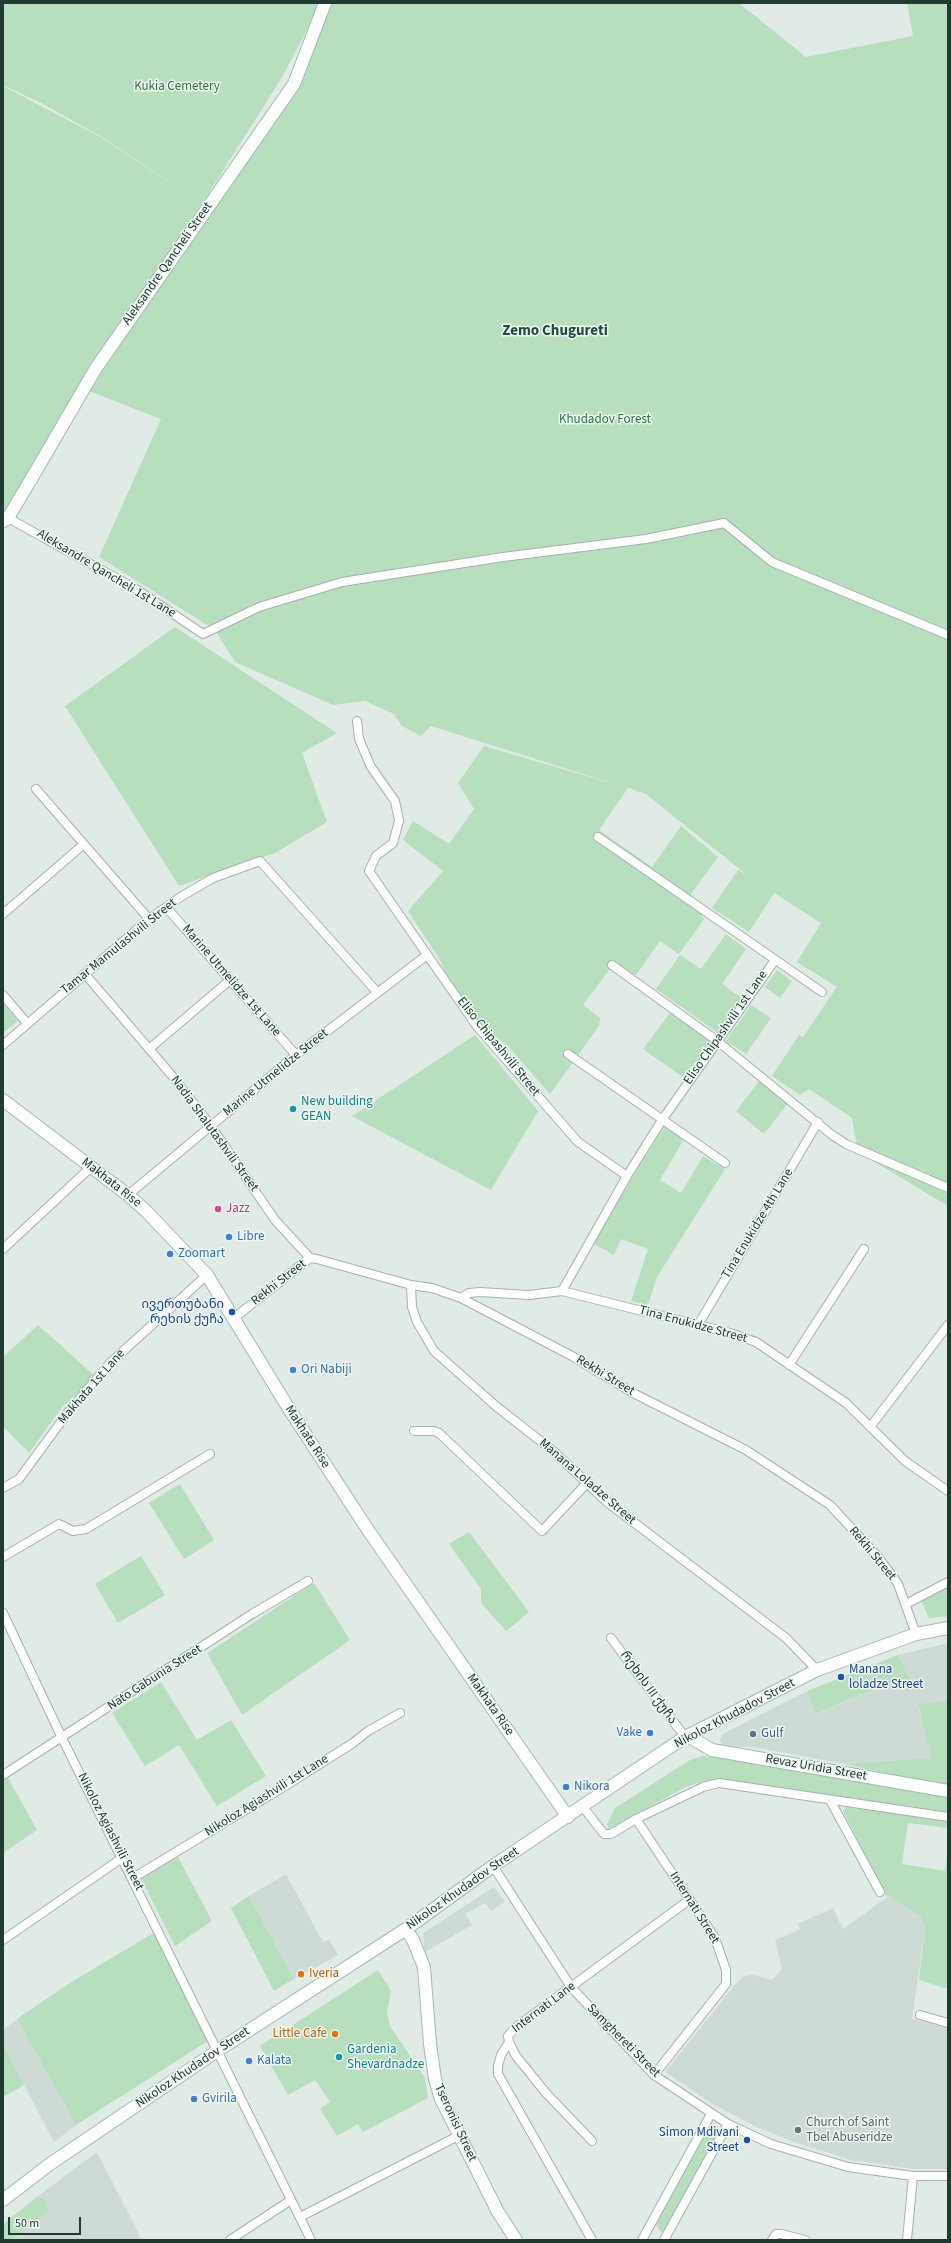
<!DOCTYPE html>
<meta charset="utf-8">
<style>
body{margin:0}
#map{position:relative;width:951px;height:2243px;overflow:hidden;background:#e0ebe5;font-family:"Source Sans 3",sans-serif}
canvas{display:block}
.frame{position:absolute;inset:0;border:4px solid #203c32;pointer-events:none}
.scale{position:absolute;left:8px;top:2217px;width:73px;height:18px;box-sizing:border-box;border:2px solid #203c32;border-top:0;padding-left:5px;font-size:12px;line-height:14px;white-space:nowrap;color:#203c32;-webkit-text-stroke:3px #f0f8f3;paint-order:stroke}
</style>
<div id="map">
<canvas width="951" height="2243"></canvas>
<div class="frame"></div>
<div class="scale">50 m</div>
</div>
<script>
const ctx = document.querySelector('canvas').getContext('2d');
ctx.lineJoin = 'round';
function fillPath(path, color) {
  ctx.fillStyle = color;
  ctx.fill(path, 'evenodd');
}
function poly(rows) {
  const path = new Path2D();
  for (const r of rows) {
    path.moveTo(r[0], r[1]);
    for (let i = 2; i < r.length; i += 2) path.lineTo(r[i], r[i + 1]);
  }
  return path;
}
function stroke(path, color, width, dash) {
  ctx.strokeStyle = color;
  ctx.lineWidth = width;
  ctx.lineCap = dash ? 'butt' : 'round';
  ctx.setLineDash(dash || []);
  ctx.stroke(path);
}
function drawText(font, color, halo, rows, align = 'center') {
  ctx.font = font + ' "Source Sans 3","Noto Sans Georgian",sans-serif';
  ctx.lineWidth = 3;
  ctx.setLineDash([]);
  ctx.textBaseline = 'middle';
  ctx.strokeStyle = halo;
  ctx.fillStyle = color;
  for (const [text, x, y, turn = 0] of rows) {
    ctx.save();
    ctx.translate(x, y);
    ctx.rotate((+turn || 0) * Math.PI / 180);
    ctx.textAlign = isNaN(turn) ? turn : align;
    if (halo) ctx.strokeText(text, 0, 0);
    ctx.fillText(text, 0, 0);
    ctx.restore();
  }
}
const built = poly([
 [948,1643,948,1701,918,1705,931,1758,845,1764,753,1747,727,1747,721,1743,720,1739,723,1734,807,1691,817,1713,890,1683,911,1681,898,1655],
 [286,1874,323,1942,329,1939,338,1955,294,1979,249,1896],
 [494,1887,505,1902,491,1911,485,1903,465,1914,472,1925,425,1952,423,1933],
 [890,1895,921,1917,925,1929,912,2019,948,2028,948,2169,913,2169,851,2160,794,2142,759,2128,714,2105,665,2072,738,1981,745,1976,753,1975,772,1980,782,1969,775,1940,800,1929,798,1924,833,1908,843,1929],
 [17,2019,76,2125,54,2142,3,2045,3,2030],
 [97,2152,142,2240,11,2240,48,2212,37,2197,3,2222]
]);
const green = poly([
 [3,3,321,3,281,79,202,204,105,139,43,104,3,85],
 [332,3,739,3,806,57,913,36,907,3,948,3,948,1206,858,1152,852,1118,809,1089,800,1095,772,1076,799,1035,803,1037,837,987,797,962,821,923,774,893,749,932,712,908,738,870,747,875,646,794,628,788,599,830,652,867,681,826,718,857,691,894,704,919,679,954,660,941,636,975,609,970,583,1005,600,1018,599,1026,550,1094,508,1046,477,1022,450,985,440,960,408,911,443,871,403,840,413,821,449,844,474,809,458,783,484,746,621,786,431,726,421,736,402,726,394,714,365,701,333,705,235,662,215,630,99,557,161,419,89,391,299,83],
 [3,86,102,138,202,204,90,371,3,523],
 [175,627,337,733,302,753,327,822,275,853,179,886,65,706],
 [726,934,746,949,722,984,742,998,718,1033,656,989,680,955,701,969],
 [777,970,792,981,780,998,765,987],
 [3,1003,18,1021,3,1033],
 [751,1005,771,1018,746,1054,726,1041],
 [670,1013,712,1042,683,1077,643,1049],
 [475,1035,538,1111,491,1190,352,1116],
 [760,1080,789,1102,764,1134,736,1111],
 [667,1122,687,1134,660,1180,681,1193,703,1156,725,1169,657,1277,648,1305,631,1301,648,1249,621,1239,614,1255,592,1243],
 [38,1325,96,1377,63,1406,29,1453,3,1426,3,1357],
 [180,1484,214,1540,184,1559,149,1503],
 [469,1532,529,1612,506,1631,481,1603,481,1589,449,1544],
 [141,1556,165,1595,118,1623,95,1584],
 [314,1583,350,1640,242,1715,207,1653],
 [948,1587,948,1616,929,1618,921,1601],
 [898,1655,911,1681,892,1686,890,1683,816,1713,807,1691],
 [161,1682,197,1740,231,1720,266,1776,217,1806,179,1745,145,1766,112,1713],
 [948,1701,948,1787,845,1764,931,1758,918,1704],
 [703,1756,763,1762,948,1796,948,1814,720,1779,697,1783,686,1787,608,1829,607,1824,615,1808,690,1760],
 [7,1776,37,1830,3,1853,3,1779],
 [846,1807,948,1821,948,1828,908,1823,902,1864,945,1871,948,1851,948,1989,919,1980,925,1929,921,1917,890,1895,887,1897,843,1811],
 [177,1855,212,1921,175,1946,141,1878],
 [249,1896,294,1979,274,1991,231,1908],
 [155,1932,208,2041,76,2125,17,2019,73,1981],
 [378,1970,391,1991,387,2012,390,2026,425,2078,428,2098,363,2132,358,2124,337,2136,320,2109,330,2102,315,2080,288,2095,260,2046],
 [3,2045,24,2085,3,2097],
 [713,2126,718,2132,717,2137,666,2231,661,2232,655,2224,704,2131],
 [37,2197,46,2200,48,2212,11,2240,3,2240,3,2224]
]);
const street = poly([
 [8,518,136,589,203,634,259,607,342,582,503,557,646,539,724,523,772,562,948,635],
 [357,721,359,739,371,767,395,801,399,821,393,843,376,856,369,871,476,1025,578,1142,627,1176,562,1291],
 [36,789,149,919],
 [598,837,822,992],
 [166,907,296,1055],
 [3,914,84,844],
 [612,965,716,1040,832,1135,846,1144,948,1188],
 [85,974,174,1078,211,1126,275,1220,310,1258],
 [3,995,27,1023],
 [3,1045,149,919,182,896,213,878,260,861,377,992],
 [149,1049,230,980],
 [568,1054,725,1163],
 [627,1176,662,1120,775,960],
 [128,1195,296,1055,427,955],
 [3,1249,91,1167],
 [411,1285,412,1307,417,1322,434,1351,497,1407,552,1450,607,1502,786,1638,817,1670],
 [461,1298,469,1293,480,1292,529,1295,562,1291,730,1333,756,1342,846,1403,905,1461,948,1491],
 [234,1318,310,1258,317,1259,411,1285,432,1288,461,1298,572,1356,635,1394,746,1450,830,1505,879,1558,898,1584,916,1634],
 [698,1325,818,1122],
 [789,1365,864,1249],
 [870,1427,948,1325],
 [414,1431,434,1431,439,1433,542,1531,588,1482],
 [3,1488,19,1479,69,1411,110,1363,207,1275],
 [3,1557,59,1524,73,1531,86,1529,210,1454],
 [906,1604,948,1582],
 [3,1613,62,1738,311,2240],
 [611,1638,685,1737],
 [3,1775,252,1614,308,1581],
 [830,1800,880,1892],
 [583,1807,604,1834,611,1834,636,1819,715,1938,726,1970,726,1984,654,2075],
 [636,1819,703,1787,719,1783,948,1817],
 [493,1866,571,1987,654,2075,728,2124,771,2144,848,2167,913,2176,948,2176],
 [133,1878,285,1786,353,1743,368,1731,400,1713],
 [3,1940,122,1858],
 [920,2015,948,2023],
 [509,2042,501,2055,498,2066,498,2074,592,2240],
 [592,2141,546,2093,516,2056,509,2042,508,2036,515,2028,689,1900],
 [300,2217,460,2135],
 [230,2240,291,2200],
 [642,2240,711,2114],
 [664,2240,728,2124],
 [772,2240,776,2234,781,2234,805,2240],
 [907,2240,913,2176]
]);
const secondary = poly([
 [3,521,8,518,33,476,96,368,294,84,325,3],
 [3,1100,128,1195,146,1211,207,1275,289,1409,368,1530,568,1817],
 [688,1736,712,1750,948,1791],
 [406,1929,413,1940,424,1967,430,2044,435,2079,441,2099,498,2212,516,2240],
 [3,2200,50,2164,217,2051,406,1929,493,1866,685,1737,817,1670,916,1634,948,1628]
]);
const markers = [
 [293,1109,4,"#0f9aa8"],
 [218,1209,4,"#d1479c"],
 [229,1237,4,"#3f7fe0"],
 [170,1254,4,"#3f7fe0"],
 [232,1312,4,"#1a4fb4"],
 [293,1370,4,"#3f7fe0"],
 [841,1677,4,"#1a4fb4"],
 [650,1733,4,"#3f7fe0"],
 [753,1734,4,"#5c6f8a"],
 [566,1787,4,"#3f7fe0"],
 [301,1974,4,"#e8710a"],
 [335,2034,4,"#e8710a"],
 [339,2057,4,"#0f9aa8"],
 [249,2061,4,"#3f7fe0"],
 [194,2099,4,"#3f7fe0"],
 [798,2130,4,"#6b7280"],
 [747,2140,4,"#1a4fb4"]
];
const parkNames = [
 ["Kukia Cemetery",177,87],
 ["Khudadov Forest",605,420]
];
const streetNames = [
 ["Aleksandre Qancheli Street",168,264,-55],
 ["Aleksandre Qancheli 1st Lane",106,574,31],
 ["Tamar Mamulashvili Street",119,947,-39],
 ["Marine Utmelidze 1st Lane",231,981,49],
 ["Eliso Chipashvili 1st Lane",726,1028,-55],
 ["Eliso Chipashvili Street",498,1047,51],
 ["Marine Utmelidze Street",276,1073,-39],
 ["Nadia Shalutashvili Street",214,1134,54],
 ["Makhata Rise",111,1183,38],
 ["Tina Enukidze 4th Lane",758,1224,-59],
 ["Rekhi Street",279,1283,-38],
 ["Tina Enukidze Street",693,1325,15],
 ["Rekhi Street",605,1376,31],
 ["Makhata 1st Lane",92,1387,-49],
 ["Makhata Rise",307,1437,57],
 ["Manana Loladze Street",587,1482,41],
 ["Rekhi Street",872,1554,50],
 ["Nato Gabunia Street",155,1678,-33],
 ["რეხის III ქუჩა",648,1688,54],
 ["Makhata Rise",490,1705,55],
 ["Nikoloz Khudadov Street",735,1714,-28],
 ["Revaz Uridia Street",816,1768,10],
 ["Nikoloz Agiashvili 1st Lane",267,1796,-32],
 ["Nikoloz Agiashvili Street",110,1832,63],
 ["Nikoloz Khudadov Street",463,1889,-35],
 ["Internati Street",694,1908,58],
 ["Internati Lane",544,2008,-37],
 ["Samghereti Street",623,2041,45],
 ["Nikoloz Khudadov Street",193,2068,-34],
 ["Tseronisi Street",455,2123,65]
];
const cultureNames = [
 ["New building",301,1102],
 ["GEAN",301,1117],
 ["Gardenia",347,2050],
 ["Shevardnadze",347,2065]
];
const hotelNames = [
 ["Jazz",226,1209]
];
const shopNames = [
 ["Libre",237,1237],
 ["Zoomart",178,1254],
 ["Ori Nabiji",301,1370],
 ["Vake",642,1733,"right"],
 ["Nikora",574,1787],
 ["Kalata",257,2061],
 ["Gvirila",202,2099]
];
const transitNames = [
 ["ივერთუბანი",224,1305],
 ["რეხის ქუჩა",224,1320],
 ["Manana",849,1670,"left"],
 ["loladze Street",849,1685,"left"],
 ["Simon Mdivani",739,2133],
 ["Street",739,2148]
];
const serviceNames = [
 ["Gulf",761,1734]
];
const foodNames = [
 ["Iveria",309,1974],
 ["Little Cafe",327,2034,"right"]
];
const worshipNames = [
 ["Church of Saint",806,2123],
 ["Tbel Abuseridze",806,2138]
];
const quarterNames = [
 ["Zemo Chugureti",555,332]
];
fillPath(built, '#cedbd4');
fillPath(green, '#b7debd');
stroke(street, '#a3b3ac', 10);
stroke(secondary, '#a0bbaf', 14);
stroke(street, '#fff', 8);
stroke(secondary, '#fff', 12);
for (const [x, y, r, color] of markers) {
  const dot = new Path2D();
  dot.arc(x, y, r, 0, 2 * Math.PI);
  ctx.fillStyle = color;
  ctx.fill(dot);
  stroke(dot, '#f0f8f3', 1.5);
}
drawText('13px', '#28753d', '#f0f8f3', parkNames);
drawText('13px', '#203c32', '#f0f8f3', streetNames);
drawText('13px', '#0d838f', '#f0f8f3', cultureNames, 'left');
drawText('13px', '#b23c85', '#f0f8f3', hotelNames, 'left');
drawText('13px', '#366cbe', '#f0f8f3', shopNames, 'left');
drawText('13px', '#164399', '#f0f8f3', transitNames, 'right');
drawText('13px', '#4e5e75', '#f0f8f3', serviceNames, 'left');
drawText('13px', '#c56008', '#f0f8f3', foodNames, 'left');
drawText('13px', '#5b616d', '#f0f8f3', worshipNames, 'left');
drawText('bold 15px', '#1b4f3d', '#f0f8f3', quarterNames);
</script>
